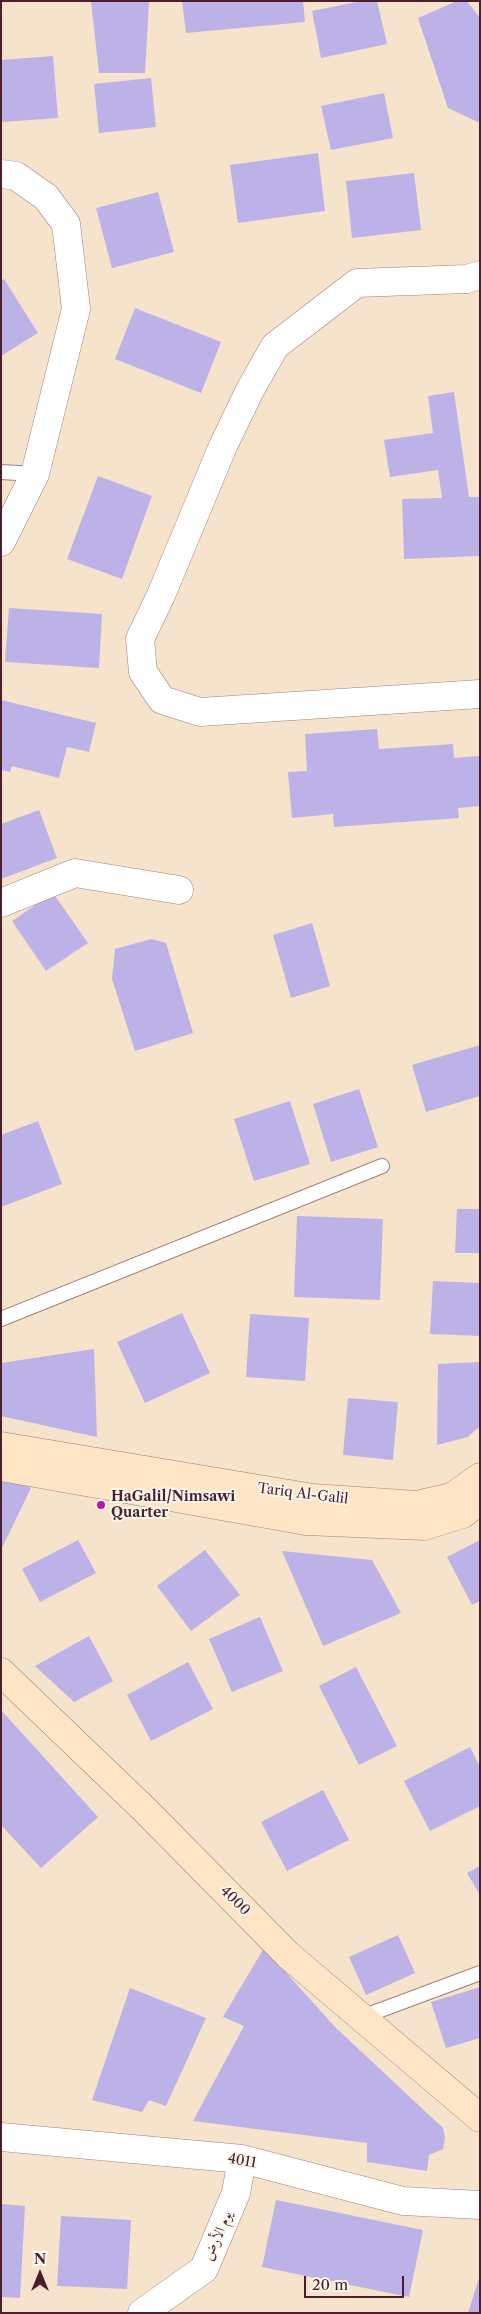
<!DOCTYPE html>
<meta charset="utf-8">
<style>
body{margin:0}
#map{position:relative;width:481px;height:2314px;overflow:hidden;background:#f6e3cb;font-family:"Libre Caslon Text",serif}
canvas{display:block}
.frame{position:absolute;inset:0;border:2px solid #4a1f2b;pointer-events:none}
.north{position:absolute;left:15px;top:2249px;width:50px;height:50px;-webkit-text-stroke:4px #fbf7ec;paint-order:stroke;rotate:0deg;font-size:14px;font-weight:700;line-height:20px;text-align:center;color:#4a1f2b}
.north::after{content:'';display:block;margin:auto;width:18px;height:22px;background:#4a1f2b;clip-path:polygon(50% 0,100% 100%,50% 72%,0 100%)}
.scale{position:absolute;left:304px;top:2276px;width:100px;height:22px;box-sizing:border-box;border:2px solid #4a1f2b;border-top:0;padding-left:6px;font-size:15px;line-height:18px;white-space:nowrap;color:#4a1f2b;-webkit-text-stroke:4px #fbf7ec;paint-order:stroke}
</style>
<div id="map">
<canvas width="481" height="2314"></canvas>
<div class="frame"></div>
<div class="north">N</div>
<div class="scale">20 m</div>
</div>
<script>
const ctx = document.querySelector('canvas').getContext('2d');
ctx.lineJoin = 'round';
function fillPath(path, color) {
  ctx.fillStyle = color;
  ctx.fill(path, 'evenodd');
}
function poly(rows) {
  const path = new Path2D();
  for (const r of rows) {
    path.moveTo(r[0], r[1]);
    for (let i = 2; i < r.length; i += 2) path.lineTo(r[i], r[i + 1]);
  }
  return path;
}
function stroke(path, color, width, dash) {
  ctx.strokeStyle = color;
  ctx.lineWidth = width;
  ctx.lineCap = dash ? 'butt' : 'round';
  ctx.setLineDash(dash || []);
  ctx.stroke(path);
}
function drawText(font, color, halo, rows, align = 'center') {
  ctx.font = font + ' "Libre Caslon Text",Amiri,serif';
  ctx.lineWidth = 4;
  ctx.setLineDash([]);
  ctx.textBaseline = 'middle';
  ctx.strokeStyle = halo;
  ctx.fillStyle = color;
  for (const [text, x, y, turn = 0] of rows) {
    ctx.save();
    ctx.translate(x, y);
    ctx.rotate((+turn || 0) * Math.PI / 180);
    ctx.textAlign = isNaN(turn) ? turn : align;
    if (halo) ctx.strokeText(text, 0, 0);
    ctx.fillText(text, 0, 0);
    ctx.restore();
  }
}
const building = poly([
 [91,1,149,1,145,73,99,73],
 [182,1,303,1,305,22,186,33],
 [362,1,377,1,387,44,321,58,312,11],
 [457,1,467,1,480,18,480,123,448,108,418,18],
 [53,56,58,118,2,122,1,60],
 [151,78,156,127,99,133,94,84],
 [384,93,393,138,331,150,321,106],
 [318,153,325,211,238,223,230,165],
 [414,173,421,230,352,238,346,181],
 [158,192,174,252,112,268,96,208],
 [4,279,38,333,1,356,1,281],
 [135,308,221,342,201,393,115,359],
 [454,392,469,497,480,497,480,556,404,559,402,499,442,498,438,470,390,477,384,440,433,433,428,396],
 [98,476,152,496,122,579,67,559],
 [9,608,102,614,99,668,5,662],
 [1,700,96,723,89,752,67,747,59,778,12,766,10,772,1,770],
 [377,729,379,749,453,744,454,758,480,756,480,806,458,808,459,818,334,827,333,814,292,818,288,772,307,771,305,734],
 [39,810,57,858,1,879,1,824],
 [53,893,88,943,46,971,12,921],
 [312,923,330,986,291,998,273,935],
 [151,939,166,943,193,1033,135,1051,112,979,115,949],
 [480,1045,480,1096,426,1112,412,1065],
 [359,1089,378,1147,331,1162,313,1104],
 [290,1101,310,1164,254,1181,234,1119],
 [38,1121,62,1184,1,1207,1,1135],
 [457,1209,480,1209,480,1253,455,1253],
 [297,1216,383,1219,380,1300,294,1297],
 [433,1281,480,1283,480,1336,430,1334],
 [182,1313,210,1373,145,1403,117,1342],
 [250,1314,309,1318,305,1381,246,1377],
 [94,1349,97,1437,1,1416,1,1363],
 [480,1362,480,1426,468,1437,437,1445,438,1364],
 [348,1398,398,1402,393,1460,343,1455],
 [1,1474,31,1488,1,1550],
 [78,1540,96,1573,40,1602,22,1569],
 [480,1540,480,1601,472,1605,447,1557],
 [205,1550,240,1595,191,1631,157,1586],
 [282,1551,372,1560,401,1613,323,1646],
 [260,1617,283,1671,232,1692,209,1639],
 [89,1636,113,1681,74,1702,35,1666],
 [188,1662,213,1709,151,1741,127,1695],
 [356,1667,397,1746,359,1765,319,1686],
 [1,1710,98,1817,41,1868,1,1825],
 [470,1747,480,1767,480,1806,430,1831,404,1781],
 [323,1790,349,1840,287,1871,261,1822],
 [480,1866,480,1895,467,1873],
 [398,1935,415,1973,366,1995,349,1957],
 [264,1948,335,2027,443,2128,445,2138,443,2149,429,2155,427,2171,367,2162,367,2143,193,2121,244,2026,223,2017],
 [480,1987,480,2038,446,2048,431,2002],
 [130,1988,206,2018,166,2106,149,2100,142,2112,92,2100],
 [276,2200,423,2230,409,2297,262,2267],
 [1,2204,25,2206,20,2298,1,2297],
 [61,2216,131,2220,127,2289,57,2286],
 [479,2278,480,2313,468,2313]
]);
const lane = poly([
 [1,472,35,474],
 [1,1319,382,1166],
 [362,2017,480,1973]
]);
const street = poly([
 [1,174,16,176,46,197,66,224,76,309,35,474,1,542],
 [480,275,467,279,357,283,275,346,250,390,223,446,161,595,140,639,143,672,162,700,200,712,480,694],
 [1,903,75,873,179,890],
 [1,2137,242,2159,403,2201,480,2205],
 [142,2313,204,2269,236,2193,242,2159]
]);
const secondary = poly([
 [1,1446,313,1498,417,1505,452,1497,480,1477],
 [1,1467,306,1521,424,1526,463,1514,480,1500],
 [1,1672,145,1810,288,1955,480,2118]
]);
const markers = [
 [101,1505,5,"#b5179e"]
];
const streetNames = [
 ["Tariq Al-Galil",303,1494,7],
 ["4000",235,1901,45],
 ["4011",242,2161,10],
 ["يوم الأرض",218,2236,-67]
];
const poiNames = [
 ["HaGalil/Nimsawi",111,1497],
 ["Quarter",111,1513]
];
fillPath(building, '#bcb2e7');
stroke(lane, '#a0817b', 16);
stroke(street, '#a0817b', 29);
stroke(secondary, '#a0817b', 29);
stroke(lane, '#fff', 14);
stroke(street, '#fff', 28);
stroke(secondary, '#fde5c5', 28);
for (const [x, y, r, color] of markers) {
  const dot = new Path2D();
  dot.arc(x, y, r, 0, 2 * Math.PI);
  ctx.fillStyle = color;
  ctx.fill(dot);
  stroke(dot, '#fbf7ec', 2);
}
drawText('14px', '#4a1f2b', '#fbf7ec', streetNames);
drawText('bold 14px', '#4a1f2b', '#fbf7ec', poiNames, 'left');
</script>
